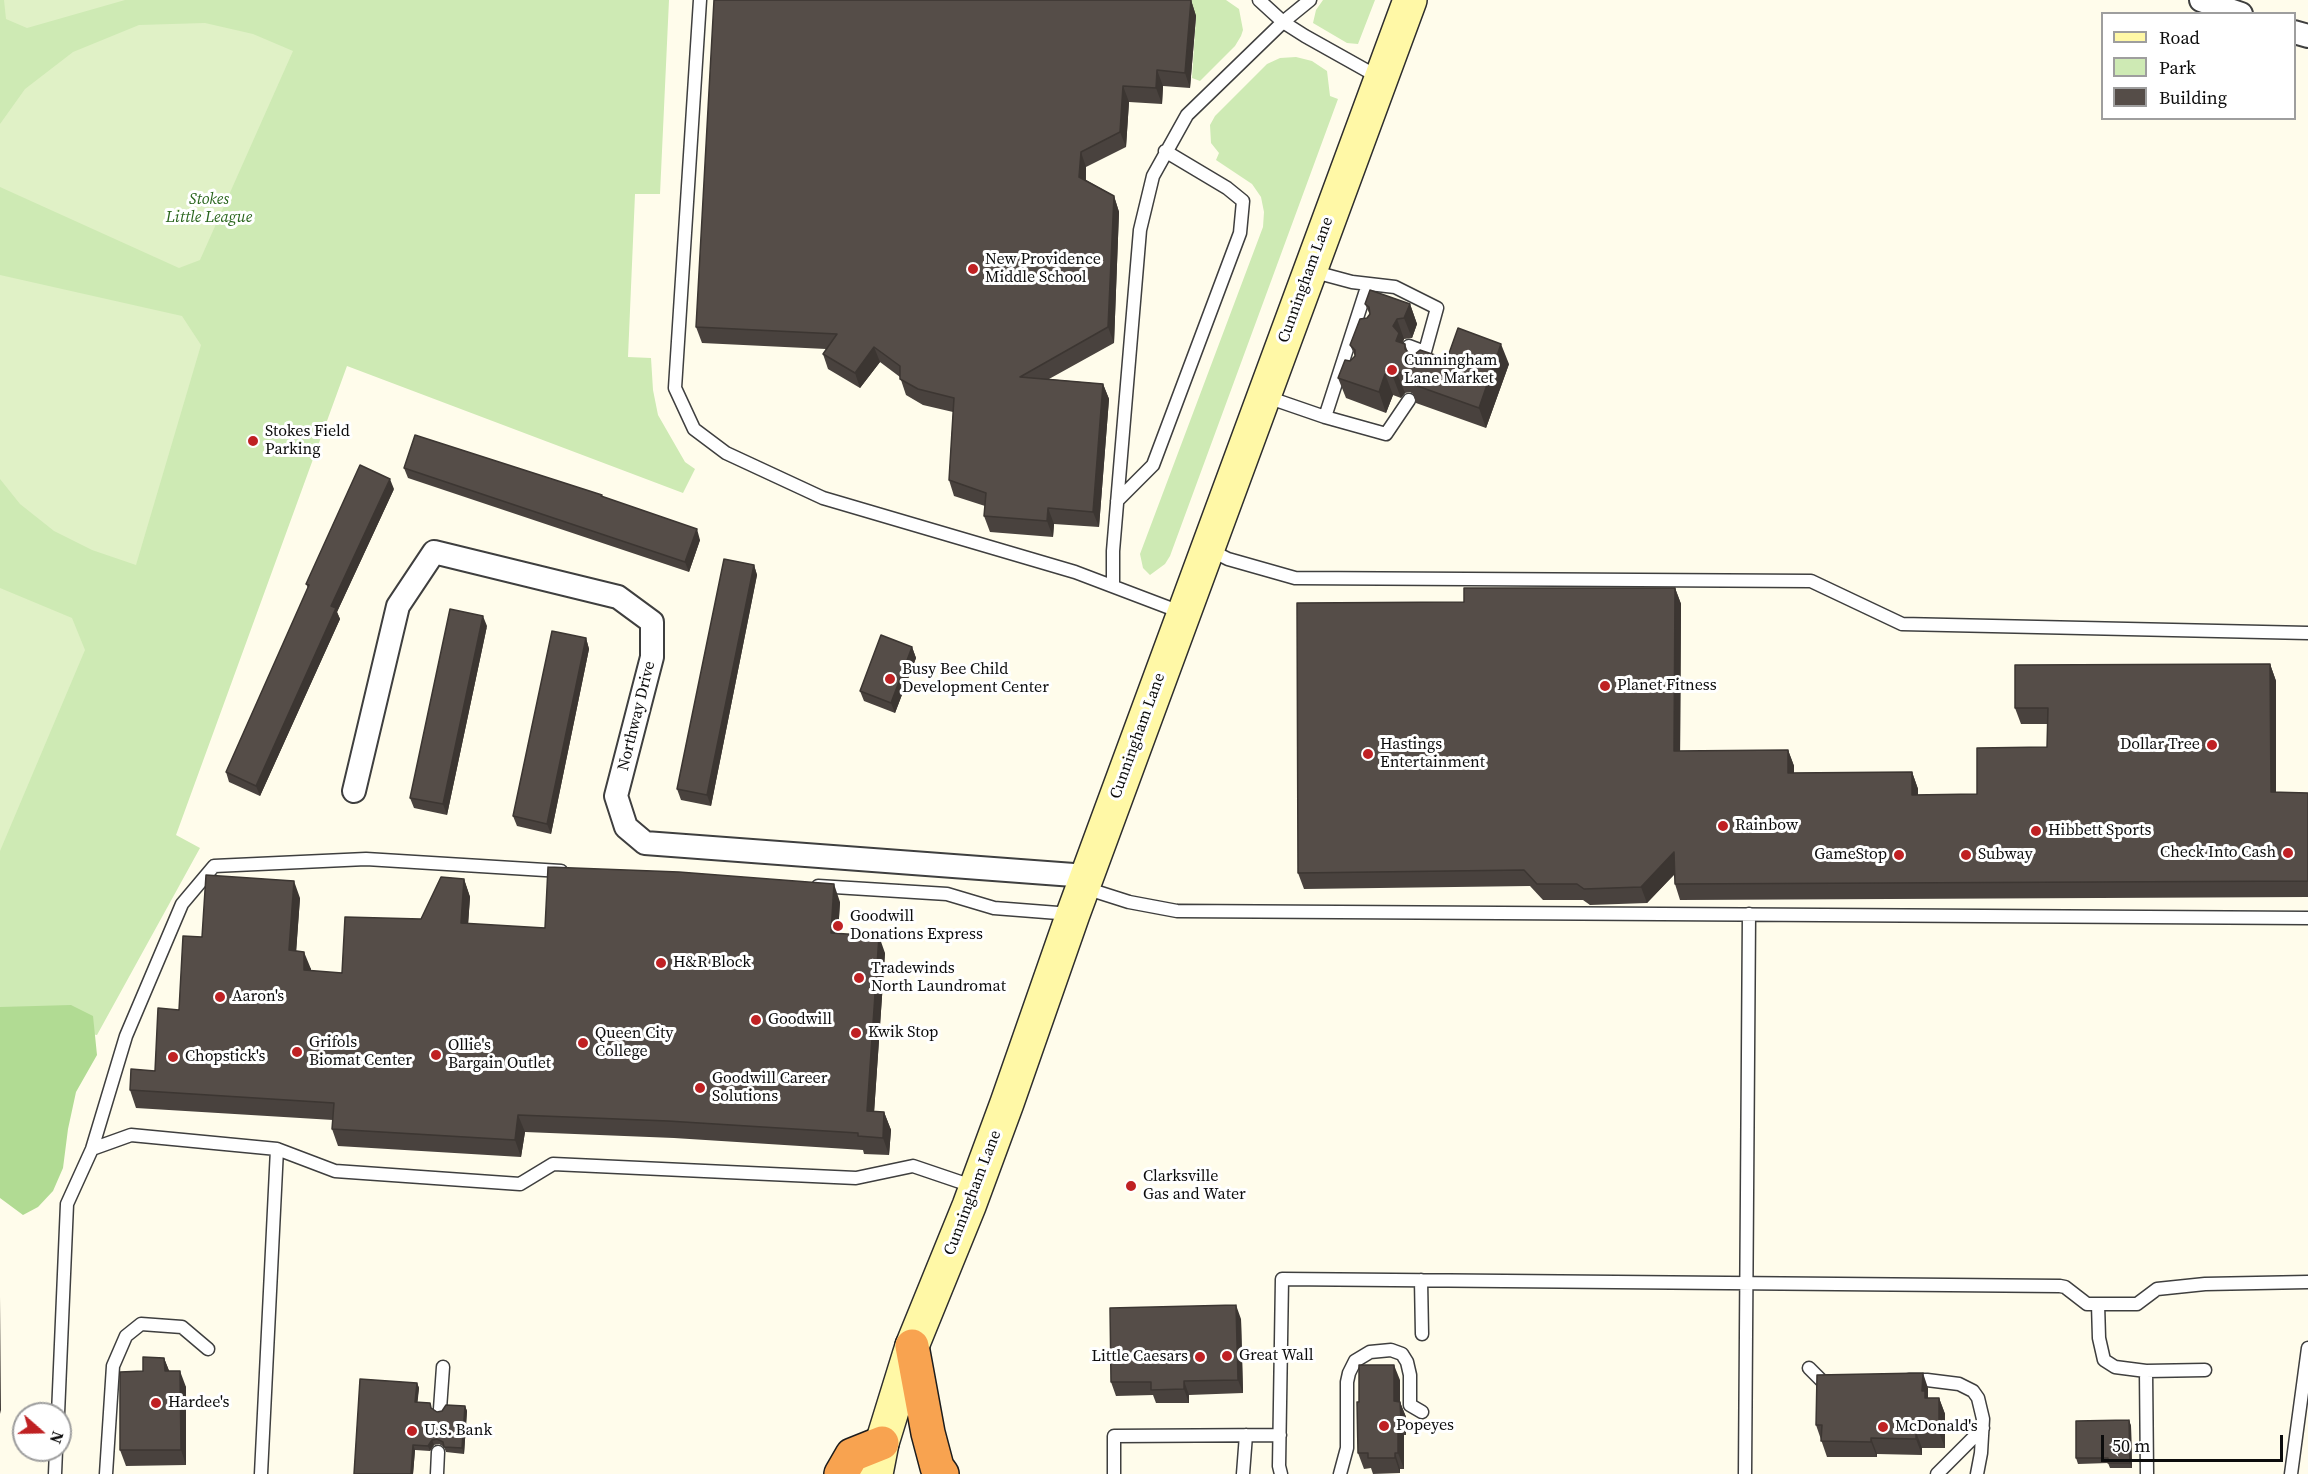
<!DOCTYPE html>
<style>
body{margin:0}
#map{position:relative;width:2308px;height:1474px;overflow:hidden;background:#fffceb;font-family:"Source Serif 4",serif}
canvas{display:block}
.legend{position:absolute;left:2101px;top:12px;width:195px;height:108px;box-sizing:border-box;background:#fff;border:2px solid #9e9e9e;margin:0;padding:8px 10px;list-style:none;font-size:18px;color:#0c0c0c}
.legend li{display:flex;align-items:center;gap:12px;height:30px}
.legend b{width:30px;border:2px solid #9e9e9e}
.north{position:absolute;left:12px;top:1402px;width:60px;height:60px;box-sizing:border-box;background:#fff;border:2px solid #9e9e9e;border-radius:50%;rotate:110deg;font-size:16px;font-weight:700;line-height:24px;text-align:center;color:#0c0c0c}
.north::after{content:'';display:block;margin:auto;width:21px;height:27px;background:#bf2123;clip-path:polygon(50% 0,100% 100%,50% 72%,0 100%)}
.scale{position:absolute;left:2101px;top:1435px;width:182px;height:27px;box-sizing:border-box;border:3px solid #0c0c0c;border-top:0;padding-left:8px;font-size:18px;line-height:21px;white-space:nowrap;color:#0c0c0c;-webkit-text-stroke:4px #fff;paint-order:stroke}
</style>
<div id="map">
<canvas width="2308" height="1474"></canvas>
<ul class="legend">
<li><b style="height:8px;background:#fff8a6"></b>Road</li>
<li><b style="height:16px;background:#ceeab4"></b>Park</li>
<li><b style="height:16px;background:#554d48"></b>Building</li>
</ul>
<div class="north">N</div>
<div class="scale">50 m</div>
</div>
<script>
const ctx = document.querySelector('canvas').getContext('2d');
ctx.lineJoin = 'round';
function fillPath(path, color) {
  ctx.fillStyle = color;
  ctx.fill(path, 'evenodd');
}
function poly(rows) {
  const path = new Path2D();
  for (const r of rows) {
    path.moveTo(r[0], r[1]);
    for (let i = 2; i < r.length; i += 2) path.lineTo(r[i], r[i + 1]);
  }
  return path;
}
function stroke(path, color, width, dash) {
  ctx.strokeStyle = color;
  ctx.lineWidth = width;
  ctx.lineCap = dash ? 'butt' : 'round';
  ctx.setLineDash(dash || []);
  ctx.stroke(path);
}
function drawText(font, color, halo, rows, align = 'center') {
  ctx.font = font + ' "Source Serif 4",serif';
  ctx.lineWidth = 6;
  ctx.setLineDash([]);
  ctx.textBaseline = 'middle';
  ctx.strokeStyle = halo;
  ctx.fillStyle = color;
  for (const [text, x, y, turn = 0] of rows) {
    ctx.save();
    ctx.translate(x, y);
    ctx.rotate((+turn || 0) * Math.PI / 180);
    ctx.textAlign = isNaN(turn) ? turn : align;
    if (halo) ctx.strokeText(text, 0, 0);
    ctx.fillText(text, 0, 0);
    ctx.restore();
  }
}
const green = poly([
 [0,0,669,0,660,194,635,194,628,357,651,358,653,390,658,415,685,462,695,469,683,493,347,366,176,835,200,848,97,1035,0,1020],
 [1138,0,1226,0,1239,9,1243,30,1241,36,1235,46,1200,81,1192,78,1196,16],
 [1323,0,1375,0,1358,44,1347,43,1313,23,1316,10],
 [1296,57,1312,61,1327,71,1330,96,1338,99,1170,556,1165,564,1150,575,1143,568,1140,554,1263,227,1264,212,1261,197,1252,184,1216,160,1219,153,1211,143,1210,125,1215,116,1267,64,1280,58]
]);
const forest = poly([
 [71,1005,93,1016,97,1055,76,1092,68,1129,63,1168,53,1191,38,1207,23,1215,0,1198,0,1007]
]);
const pitch = poly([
 [4,0,125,0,27,28,6,19],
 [205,23,253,34,293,51,200,260,179,268,0,187,0,124,25,89,73,52,139,25],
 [0,275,182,316,201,345,136,565,92,550,54,531,20,504,0,479],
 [0,588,72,618,85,650,0,851]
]);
const lane = poly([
 [700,0,675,388,694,429,726,453,823,498,1075,572,1183,613],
 [1259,0,1283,22,1305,36,1380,78],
 [1311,271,1352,282,1395,287,1437,308,1421,366],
 [1409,346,1425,352],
 [1264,396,1325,417,1386,434,1409,400],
 [1325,417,1368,284],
 [1117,501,1153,465,1240,233,1243,201,1227,188,1165,151],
 [1208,549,1228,559,1295,578,1811,581,1902,624,2308,633],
 [1113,586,1113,551,1140,230,1153,176,1187,115,1283,22,1310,0],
 [818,886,947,894,994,908,1071,914],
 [1085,888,1129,902,1177,911,2308,918],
 [92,1149,131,1135,277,1149,335,1171,520,1184,553,1164,856,1178,913,1166,975,1187],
 [1421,1280,1422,1334],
 [2098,1304,2099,1338,2104,1360,2115,1367,2146,1371,2205,1370],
 [1809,1368,1823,1382,1829,1382],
 [2146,1371,2147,1474],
 [1909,1380,1927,1380,1959,1384,1973,1391,1978,1398,1983,1419,1981,1453,1977,1474],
 [440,1409,443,1367],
 [58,1414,67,1204,92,1149,126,1036,182,904,214,866,366,859,561,871],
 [55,1474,56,1450],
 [106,1474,113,1366,126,1336,141,1324,182,1327,208,1349],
 [261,1474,277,1149],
 [437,1474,438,1452],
 [1114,1474,1114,1436,1280,1435],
 [1243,1474,1246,1435],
 [1281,1474,1279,1466,1282,1279,2060,1286,2065,1287,2087,1304,2137,1304,2157,1289,2205,1284,2308,1282],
 [1340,1474,1347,1448,1347,1382,1349,1373,1355,1361,1370,1352,1391,1350,1402,1354,1407,1362,1410,1375,1410,1405,1422,1412],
 [1745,1474,1749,914],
 [1937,1474,1983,1428],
 [2291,1474,2308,1348]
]);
const street = poly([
 [2201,0,2241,14],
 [2294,32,2308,36],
 [354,791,398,606,434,552,618,597,652,622,652,657,616,796,626,827,645,843,1087,876]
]);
const secondary = poly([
 [876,1474,882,1443,912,1346,969,1206,1007,1103,1073,914,1410,0]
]);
const highway = poly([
 [912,1346,928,1433,937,1467,942,1474],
 [841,1474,852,1455,882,1443]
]);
const wall = poly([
 [1191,0,1196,16,1190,88,1163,86,1162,104,1129,102,1126,147,1086,167,1086,180,1114,196,1119,212,1114,343,1049,379,1103,384,1109,399,1099,527,1054,524,1053,537,990,532,984,516,985,506,954,496,949,480,953,412,923,405,906,395,900,377,880,362,860,388,828,369,823,354,826,349,702,343,696,327],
 [1365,304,1410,304,1417,324,1412,338,1404,339,1403,343,1405,344,1408,352,1410,354,1447,359,1509,364,1486,428,1416,403,1413,394,1410,392,1405,393,1401,398,1393,395,1386,413,1346,398,1338,378,1350,361,1355,356,1350,345,1370,315],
 [404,468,602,495,602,497,700,540,689,572,408,478],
 [394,489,337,612,340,619,260,796,229,782,226,772,308,588,306,584],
 [754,565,757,575,711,806,681,800,677,789],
 [1675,588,1681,604,1680,751,1788,750,1794,766,1794,773,1912,772,1918,789,1918,795,1977,794,2047,747,2047,724,2021,724,2015,708,2270,664,2276,681,2276,792,2308,793,2308,897,1680,900,1675,884,1675,874,1647,903,1590,905,1583,900,1543,900,1530,886,1304,889,1298,873,1464,602],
 [487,626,447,815,414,808,410,798],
 [586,638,589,649,551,834,517,826,513,816],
 [912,647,916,658,895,713,864,701,860,691],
 [464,879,470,897,468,924,545,928,840,902,838,933,885,953,874,1112,884,1112,891,1130,889,1155,864,1154,863,1150,674,1138,525,1132,521,1157,338,1146,332,1129,333,1120,136,1108,130,1090,155,1071,179,1010,202,937,300,898,296,951,311,969,311,971,342,973,421,919],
 [1241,1319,1243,1393,1189,1395,1189,1403,1156,1403,1153,1395,1116,1396,1111,1382],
 [164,1358,169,1371,186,1387,186,1465,126,1466,120,1450,143,1371],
 [1400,1380,1400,1402,1406,1417,1406,1435,1404,1435,1404,1469,1400,1469,1400,1473,1373,1474,1371,1468,1364,1469,1358,1453,1359,1402],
 [417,1383,419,1388,417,1402,432,1408,437,1412,465,1406,467,1411,464,1454,446,1452,444,1447,439,1444,434,1445,430,1451,415,1450,413,1474,354,1474],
 [1928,1388,1928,1398,1939,1398,1945,1414,1945,1448,1922,1448,1922,1455,1877,1454,1877,1457,1827,1457,1816,1425],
 [2129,1420,2131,1426,2132,1468,2110,1468,2108,1463,2078,1464,2076,1458]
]);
const shadedWall = poly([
 [1191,0,1196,16,1190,88,1185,73],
 [1157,70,1163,86,1162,104,1156,88],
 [1123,86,1129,102,1126,147,1120,132],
 [1081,152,1086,167,1085,192,1079,177],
 [1114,196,1119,212,1114,343,1108,327],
 [1410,304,1417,324,1412,338,1404,318],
 [1397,319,1404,339,1402,343,1396,341,1393,326],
 [1501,344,1509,364,1486,428,1479,408],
 [874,347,880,362,860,388,855,373],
 [1397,373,1405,393,1401,398,1393,377],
 [1385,374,1393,395,1386,413,1379,392],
 [1103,384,1109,399,1099,527,1093,512],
 [390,479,394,489,337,612,340,619,260,796,256,786,331,606],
 [1048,508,1054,524,1053,537,1047,521],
 [697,529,700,540,689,572,685,562],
 [754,565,757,575,711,806,707,795],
 [1675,588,1681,604,1680,767,1674,751],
 [483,616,487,626,447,815,443,804],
 [586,638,589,649,551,834,547,824],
 [912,647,916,658,895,713,891,703],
 [2270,664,2276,681,2276,809,2271,792],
 [1788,750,1794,766,1794,789,1788,773],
 [1912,772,1918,789,1918,811,1912,795],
 [1674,852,1680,868,1647,903,1641,887],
 [464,879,470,897,467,940,461,923],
 [294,881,300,898,295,968,289,950],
 [834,884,840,902,837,950,831,933],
 [879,936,885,953,873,1128,867,1111],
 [304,952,311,969,310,988,304,970],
 [884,1112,891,1130,889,1155,883,1138],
 [518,1115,525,1132,521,1157,515,1140],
 [0,1297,1,1414,0,1410],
 [1236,1305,1241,1319,1243,1393,1238,1380],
 [164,1358,170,1373,165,1371],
 [1394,1365,1400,1380,1400,1417,1394,1401],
 [180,1371,186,1387,186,1465,181,1450],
 [1923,1373,1928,1388,1928,1399,1930,1414,1922,1391],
 [1184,1381,1189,1395,1189,1403,1184,1389],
 [417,1383,419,1388,417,1408,415,1402],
 [1939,1398,1945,1414,1945,1448,1939,1432],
 [1400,1402,1406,1417,1406,1435,1401,1420],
 [465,1406,467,1411,464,1454,462,1448],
 [1398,1420,1404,1435,1404,1469,1398,1453],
 [2129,1420,2131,1426,2132,1468,2130,1463],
 [1916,1432,1922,1448,1922,1455,1916,1439],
 [1871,1438,1877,1454,1877,1457,1871,1442],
 [432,1440,434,1445,430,1451,428,1446],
 [413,1445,415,1450,413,1474,411,1474],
 [1395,1453,1400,1469,1400,1473,1395,1458]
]);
const building = poly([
 [714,0,1191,0,1185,73,1157,70,1156,88,1123,86,1120,132,1081,152,1079,177,1114,196,1108,327,1020,377,1103,384,1093,512,1048,508,1047,521,984,516,986,493,949,480,954,398,918,389,900,379,900,366,874,347,855,373,823,354,837,334,696,327,714,0],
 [1370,290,1410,304,1404,318,1397,319,1393,326,1399,333,1396,341,1405,344,1405,349,1410,354,1415,354,1420,350,1447,359,1458,328,1501,344,1479,408,1409,383,1409,376,1403,372,1397,373,1393,377,1385,374,1379,392,1338,378,1345,360,1350,361,1355,356,1355,350,1350,345,1360,319,1367,318,1370,314,1369,307,1365,304,1370,290],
 [415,435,602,495,601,496,697,529,685,562,404,468,415,435],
 [360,465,390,479,331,606,336,608,256,786,226,772,309,585,306,584,360,465],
 [724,559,754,565,707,795,677,789,724,559],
 [1464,588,1675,588,1674,751,1788,750,1788,773,1912,772,1912,795,1977,794,1977,748,2047,747,2048,708,2015,708,2015,665,2270,664,2271,792,2308,793,2308,881,1675,884,1674,852,1641,887,1584,889,1577,884,1537,884,1524,870,1298,873,1297,603,1464,602,1464,588],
 [450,609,483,616,443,804,410,798,450,609],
 [552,631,586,638,547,824,513,816,552,631],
 [881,635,912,647,891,703,860,691,881,635],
 [548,867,679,872,834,884,831,933,879,936,867,1111,884,1112,883,1138,858,1136,858,1133,668,1121,518,1115,515,1140,332,1129,334,1103,130,1090,131,1069,155,1071,158,1008,179,1010,183,936,202,937,206,875,294,881,289,950,304,952,304,970,342,973,345,917,421,919,441,877,464,879,461,923,545,928,548,867],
 [1236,1305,1238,1380,1184,1381,1184,1389,1151,1390,1151,1382,1111,1382,1110,1308,1236,1305],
 [143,1357,164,1358,165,1371,180,1371,181,1450,120,1450,120,1372,143,1371,143,1357],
 [1359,1365,1394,1365,1394,1401,1400,1402,1401,1420,1398,1420,1398,1453,1395,1453,1395,1458,1368,1458,1368,1453,1358,1453,1357,1402,1359,1402,1359,1365],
 [1923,1373,1922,1391,1925,1391,1925,1398,1939,1398,1939,1432,1916,1432,1916,1439,1871,1438,1871,1442,1821,1441,1822,1425,1816,1425,1817,1375,1923,1373],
 [360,1379,417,1383,415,1402,430,1403,431,1408,437,1412,442,1411,446,1405,465,1406,462,1448,444,1447,443,1442,437,1439,432,1440,428,1446,413,1445,411,1474,354,1474,360,1379],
 [2129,1420,2130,1463,2108,1463,2108,1458,2076,1458,2076,1421,2129,1420]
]);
const markers = [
 [973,269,6,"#bf2123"],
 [1392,370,6,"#bf2123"],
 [253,441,6,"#bf2123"],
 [890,679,6,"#bf2123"],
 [1605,686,6,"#bf2123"],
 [2212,745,6,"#bf2123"],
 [1368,754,6,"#bf2123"],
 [1723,826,6,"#bf2123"],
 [2036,831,6,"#bf2123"],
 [2288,853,6,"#bf2123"],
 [1899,855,6,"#bf2123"],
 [1966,855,6,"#bf2123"],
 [838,926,6,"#bf2123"],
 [661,963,6,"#bf2123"],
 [859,978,6,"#bf2123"],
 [220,997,6,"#bf2123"],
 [756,1020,6,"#bf2123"],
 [856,1033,6,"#bf2123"],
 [583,1043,6,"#bf2123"],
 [297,1052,6,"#bf2123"],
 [436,1055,6,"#bf2123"],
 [173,1057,6,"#bf2123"],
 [700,1088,6,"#bf2123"],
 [1131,1186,6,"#bf2123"],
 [1227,1356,6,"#bf2123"],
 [1200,1357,6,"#bf2123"],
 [156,1403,6,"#bf2123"],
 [1384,1426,6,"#bf2123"],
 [1883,1427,6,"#bf2123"],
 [412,1431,6,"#bf2123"]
];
const parkNames = [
 ["Stokes",209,200],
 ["Little League",209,218]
];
const poiNames = [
 ["New Providence",985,260],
 ["Middle School",985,278],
 ["Cunningham",1404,361],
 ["Lane Market",1404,379],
 ["Stokes Field",265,432],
 ["Parking",265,450],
 ["Busy Bee Child",902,670],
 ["Development Center",902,688],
 ["Planet Fitness",1617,686],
 ["Hastings",1380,745],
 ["Entertainment",1380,763],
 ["Dollar Tree",2200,745,"right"],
 ["Rainbow",1735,826],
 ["Hibbett Sports",2048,831],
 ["Check Into Cash",2276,853,"right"],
 ["GameStop",1887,855,"right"],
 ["Subway",1978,855],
 ["Goodwill",850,917],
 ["Donations Express",850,935],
 ["H&R Block",673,963],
 ["Tradewinds",871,969],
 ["North Laundromat",871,987],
 ["Aaron's",232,997],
 ["Goodwill",768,1020],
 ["Kwik Stop",868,1033],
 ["Queen City",595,1034],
 ["College",595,1052],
 ["Grifols",309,1043],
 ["Biomat Center",309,1061],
 ["Ollie's",448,1046],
 ["Bargain Outlet",448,1064],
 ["Chopstick's",185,1057],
 ["Goodwill Career",712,1079],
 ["Solutions",712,1097],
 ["Clarksville",1143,1177],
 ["Gas and Water",1143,1195],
 ["Great Wall",1239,1356],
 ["Little Caesars",1188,1357,"right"],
 ["Hardee's",168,1403],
 ["Popeyes",1396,1426],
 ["McDonald's",1895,1427],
 ["U.S. Bank",424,1431]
];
const streetNames = [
 ["Cunningham Lane",1306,280,-70],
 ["Northway Drive",637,716,-76],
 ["Cunningham Lane",1138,736,-70],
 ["Cunningham Lane",973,1193,-69]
];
fillPath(green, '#ceeab4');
fillPath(forest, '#b1db93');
fillPath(pitch, '#e0f1c6');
stroke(lane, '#3f3f3f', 15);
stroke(street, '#3f3f3f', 26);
stroke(secondary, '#2e2e2e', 36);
stroke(highway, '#1d1d1d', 36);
stroke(lane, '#fff', 12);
stroke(street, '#fff', 22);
stroke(secondary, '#fff8a6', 33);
stroke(highway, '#f8a350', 33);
fillPath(wall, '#49423e');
fillPath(shadedWall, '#3c3632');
fillPath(building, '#554d48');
stroke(building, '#3c3632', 1.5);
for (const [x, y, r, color] of markers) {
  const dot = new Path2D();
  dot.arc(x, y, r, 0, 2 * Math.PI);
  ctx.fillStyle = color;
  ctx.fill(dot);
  stroke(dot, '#fff', 2);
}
drawText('italic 16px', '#28641b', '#fff', parkNames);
drawText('16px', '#0c0c0c', '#fff', poiNames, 'left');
drawText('16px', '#0c0c0c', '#fff', streetNames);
</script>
